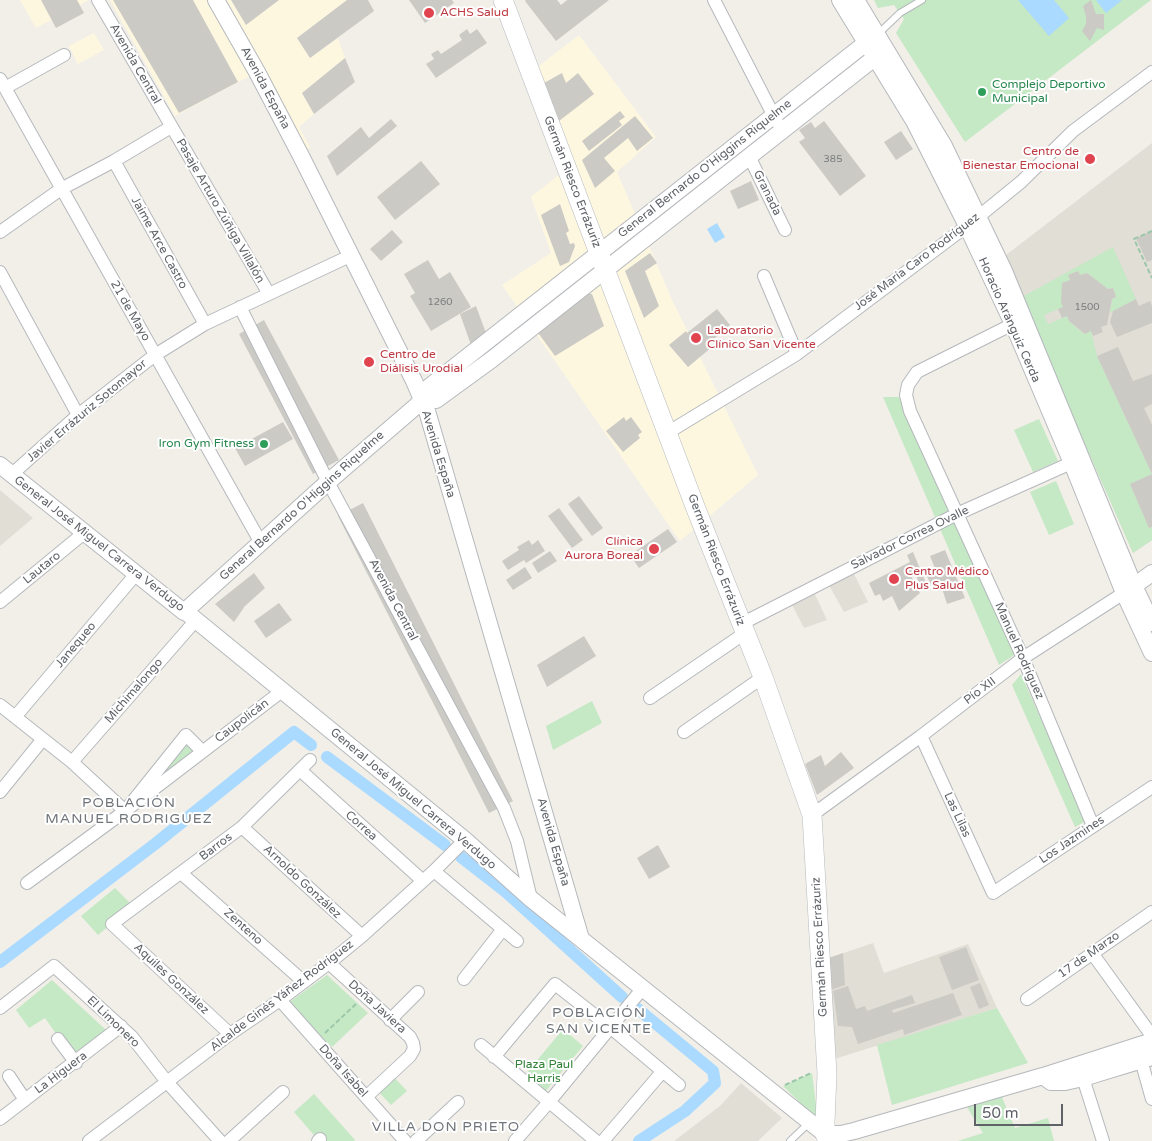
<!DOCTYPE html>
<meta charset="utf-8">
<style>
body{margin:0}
#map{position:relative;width:1152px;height:1141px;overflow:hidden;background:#f1efe8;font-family:"Varela Round",sans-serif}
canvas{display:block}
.scale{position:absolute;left:974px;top:1104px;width:89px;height:22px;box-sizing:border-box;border:2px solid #5f6368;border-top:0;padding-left:6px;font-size:15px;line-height:18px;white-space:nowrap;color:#5f6368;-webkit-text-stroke:4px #fff;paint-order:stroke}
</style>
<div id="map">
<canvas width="1152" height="1141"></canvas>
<div class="scale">50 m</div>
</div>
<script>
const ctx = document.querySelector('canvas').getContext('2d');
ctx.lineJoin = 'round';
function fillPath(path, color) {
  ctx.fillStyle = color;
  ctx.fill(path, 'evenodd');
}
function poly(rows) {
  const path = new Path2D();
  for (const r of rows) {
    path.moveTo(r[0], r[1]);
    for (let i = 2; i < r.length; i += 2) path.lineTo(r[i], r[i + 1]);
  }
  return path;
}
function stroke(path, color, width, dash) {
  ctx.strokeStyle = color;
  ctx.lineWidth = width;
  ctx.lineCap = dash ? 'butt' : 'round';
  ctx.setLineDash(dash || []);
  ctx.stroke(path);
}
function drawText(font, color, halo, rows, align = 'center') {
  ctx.font = font + ' "Varela Round",sans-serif';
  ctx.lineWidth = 4;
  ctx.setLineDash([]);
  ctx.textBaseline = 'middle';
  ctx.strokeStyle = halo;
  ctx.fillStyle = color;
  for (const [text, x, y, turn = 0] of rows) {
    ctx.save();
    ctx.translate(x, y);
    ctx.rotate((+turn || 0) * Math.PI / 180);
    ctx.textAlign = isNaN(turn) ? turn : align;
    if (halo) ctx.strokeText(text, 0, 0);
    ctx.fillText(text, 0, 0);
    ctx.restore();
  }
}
const commercial = poly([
 [20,0,89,0,36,28],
 [110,0,347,0,297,38,310,58,338,38,345,58,302,93,314,114,299,127,310,147,301,156,257,72,175,116],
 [94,33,104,50,78,64,69,46],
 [579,35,656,137,617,172,673,302,758,475,680,541,502,285,551,253,531,197,569,167,535,69]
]);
const education = poly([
 [1152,143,1152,540,1133,553,1022,297,1006,255],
 [0,490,33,518,0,546],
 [851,568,868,602,844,612,826,580],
 [812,588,827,620,804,628,789,599],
 [873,943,884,973,968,944,997,1008,828,1061,826,959],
 [741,1083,782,1118,758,1141,674,1141,720,1106]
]);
const green = poly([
 [874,0,1151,0,965,142,896,33,904,19,894,5,878,8],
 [1113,247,1136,299,1110,313,1112,299,1116,297,1113,288,1108,289,1087,273,1080,275,1078,271,1068,275,1070,280,1062,283,1063,307,1044,315,1048,324,1067,316,1069,321,1084,334,1091,331,1097,356,1152,474,1130,484,1149,528,1152,527,1152,540,1133,553,1080,433,1022,297],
 [883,397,899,397,922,450,1016,654,999,665],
 [1039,419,1058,461,1033,472,1014,430],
 [1056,481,1074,524,1049,535,1030,492],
 [1021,674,1086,821,1075,827,1012,685],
 [592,701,602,723,553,750,546,726],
 [185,741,195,751,158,781],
 [115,888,133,906,98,935,81,916],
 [327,975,368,1013,332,1047,288,1003],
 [52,980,107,1031,71,1055,45,1018,29,1028,16,1010],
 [997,1008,1028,1063,892,1105,877,1045],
 [563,1029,583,1046,545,1092,525,1075],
 [390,1073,407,1091,391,1105,374,1087],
 [812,1073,818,1120,783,1086],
 [314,1094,355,1140,354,1141,319,1141,294,1112],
 [1001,1095,1015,1128,1048,1118,1054,1141,958,1141,983,1133,965,1104]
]);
const water = poly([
 [1018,0,1054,0,1069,18,1049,36],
 [1096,0,1122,0,1106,13],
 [717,223,725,237,715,243,707,229]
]);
const canal = poly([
 [327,757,445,845],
 [461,857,506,892,622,997],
 [0,962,155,844,294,732,311,745],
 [638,1009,713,1071,715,1083,685,1111,639,1141]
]);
const building = poly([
 [41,0,77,0,84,13,56,28],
 [113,0,193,0,238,82,179,113],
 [231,0,279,0,246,25],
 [347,0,368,0,374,11,310,58,297,38],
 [409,0,452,0,454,3,425,23],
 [526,0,557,0,561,5,567,0,609,0,556,41,525,1],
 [1091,0,1096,14,1104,14,1104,30,1097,28,1090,41,1082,31,1086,24,1086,16,1083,6],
 [467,29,470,34,477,29,487,43,436,78,426,64,434,59,431,54,438,50,441,54,462,40,459,35],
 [345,58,355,82,314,114,302,93],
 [562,73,566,83,578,73,594,94,559,121,544,83],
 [620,111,625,117,619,121,622,125,589,151,582,141],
 [635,116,653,138,637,151,628,138,604,158,615,171,595,188,582,160],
 [391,119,397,126,337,176,327,156,361,127,369,138],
 [824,121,866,176,840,196,799,142,805,138,799,130,811,122,815,128],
 [901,131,913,149,896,160,884,142],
 [421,161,440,184,395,220,377,197],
 [751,181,759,200,738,209,730,191],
 [560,204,569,231,566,233,570,244,574,243,575,246,569,262,560,266,541,215],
 [392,230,403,242,381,261,370,249],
 [1152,231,1152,260,1147,262,1136,238],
 [650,253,657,263,645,271,659,306,644,318,625,271],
 [428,260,439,279,450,272,471,307,431,331,410,296,415,293,404,274],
 [1078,271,1080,275,1087,273,1108,289,1113,288,1116,297,1112,299,1107,325,1101,327,1103,332,1093,336,1091,331,1085,334,1069,321,1067,316,1062,318,1058,309,1063,307,1061,302,1062,283,1070,280,1068,275],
 [584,292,592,294,604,326,555,356,536,330],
 [1136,299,1139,306,1150,301,1152,306,1152,323,1117,337,1110,322,1113,311],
 [476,306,486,333,471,345,460,314],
 [717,309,730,325,709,343,712,347,688,367,669,345,686,331,687,333],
 [264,320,339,460,313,474,239,334],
 [1118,347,1133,381,1152,374,1152,404,1144,408,1152,425,1152,527,1149,528,1130,484,1152,474,1097,356],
 [624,417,626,421,631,417,642,432,638,435,640,438,623,452,606,431],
 [283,422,293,439,245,466,235,448],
 [579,496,603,528,592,536,568,504],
 [363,503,513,801,489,813,338,516],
 [559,508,583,540,572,548,548,516],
 [668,529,677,542,639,568,630,555],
 [529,540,532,545,538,540,545,551,526,563,524,560,508,570,502,561,519,550,517,547],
 [945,550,965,598,947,604,940,582,931,585,926,574,936,571,930,556],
 [550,551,557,561,538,573,532,563],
 [913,552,926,583,921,586,915,574,911,576,920,593,899,611,892,596,883,601,880,594,875,596,869,583,910,562,907,555],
 [525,567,532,578,513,590,506,580],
 [254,573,265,588,245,606,234,622,215,604],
 [279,603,292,620,266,638,254,621],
 [584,636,596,656,547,687,537,665],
 [841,752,854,768,817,795,805,764,821,755,825,766],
 [658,845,670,867,649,879,637,858],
 [966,947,979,980,952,990,939,957],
 [843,953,845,985,831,990,826,959],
 [980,983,989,1005,979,1009,970,987],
 [848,986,856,1009,865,1006,867,1011,912,995,915,1003,892,1010,893,1013,953,993,962,1015,904,1035,903,1029,858,1044,852,1027,838,1026,833,991]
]);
const path = poly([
 [1152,231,1134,239,1152,278],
 [325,1033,357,1003],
 [785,1085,811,1073]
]);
const service = poly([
 [877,35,900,13,922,0],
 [790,1141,810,1122]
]);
const minor = poly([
 [98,0,269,294],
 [714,0,777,122],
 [0,79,261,543],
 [5,88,64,55],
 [749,156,785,230],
 [114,161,205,324],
 [0,232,61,189,114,161,171,127],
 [0,272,78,415],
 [764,276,797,354],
 [240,307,328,482,504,808,517,841,531,899],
 [1021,320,917,372,908,385,906,395,910,411,1023,658,1093,826],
 [667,433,797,354,967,226,1021,182,1073,131,1152,72],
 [11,475,78,415,155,355,205,324,352,255],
 [0,602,84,533],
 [741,624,957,514,1080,459],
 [650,698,745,633],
 [0,705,72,762,125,811,186,735,202,751],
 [15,717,136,574],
 [684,732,763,677],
 [921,736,993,893,1152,787],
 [72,762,196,620],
 [300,770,423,881],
 [0,792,43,739],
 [812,815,921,736,1023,658,1130,589],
 [242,827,362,936],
 [434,871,517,941],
 [181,873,304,982],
 [27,883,125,811,282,691],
 [1092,953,1152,1036],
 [329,963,410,1037,413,1043,414,1049,410,1056,366,1097],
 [464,979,503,929],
 [1027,999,1152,912],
 [280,1000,405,1141],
 [0,1008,54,966,132,1037,167,1082,220,1141],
 [390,1020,418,992],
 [230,1034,112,924,242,827,310,760],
 [58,1039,76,1063],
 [481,1045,596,1141],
 [494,1057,555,984,611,1028,679,1085],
 [1141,1060,1152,1099],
 [9,1076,25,1100],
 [1083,1078,1103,1141],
 [0,1119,121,1026],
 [89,1141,230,1034,280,1000,329,963,362,936,434,871,465,840],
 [229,1141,283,1092],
 [318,1141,320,1139],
 [416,1141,458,1102],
 [515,1141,549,1102,643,988],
 [603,1141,662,1072]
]);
const tertiary = poly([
 [216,0,257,72,301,156,414,381,427,411,581,939],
 [840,0,914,121,967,226,1013,324,1072,463,1124,593,1152,653],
 [856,0,944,146,1004,271,1134,586,1152,623],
 [422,401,436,400,491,360,882,52],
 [0,465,184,612,186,612,465,840,531,899,825,1134,841,1134,854,1131,1043,1076,1152,1041],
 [1134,586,1152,573],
 [184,612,328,482,422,401,429,387,876,35],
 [1043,1076,1051,1082,1065,1082,1083,1078,1152,1057]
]);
const secondary = poly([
 [503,0,696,509,763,677,812,815,827,1074,825,1122,825,1134,828,1141]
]);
const markers = [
 [429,13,6,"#e0444e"],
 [982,92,5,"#2e9e5b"],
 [1090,159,6,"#e0444e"],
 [696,338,6,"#e0444e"],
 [369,362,6,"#e0444e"],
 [264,444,5,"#2e9e5b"],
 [654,549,6,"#e0444e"],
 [894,579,6,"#e0444e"]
];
const numberNames = [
 ["385",833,159],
 ["1260",440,302],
 ["1500",1087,307]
];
const healthNames = [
 ["ACHS Salud",440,13],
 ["Centro de",1079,152,"right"],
 ["Bienestar Emocional",1079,166,"right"],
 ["Laboratorio",707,331],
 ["Clínico San Vicente",707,345],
 ["Centro de",380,355],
 ["Diálisis Urodial",380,369],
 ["Clínica",643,542,"right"],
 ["Aurora Boreal",643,556,"right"],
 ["Centro Médico",905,572],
 ["Plus Salud",905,586]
];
const streetNames = [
 ["Avenida Central",135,64,60],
 ["Avenida España",265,88,62],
 ["General Bernardo O'Higgins Riquelme",705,169,-38],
 ["Germán Riesco Errázuriz",572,182,69],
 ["Granada",767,193,64],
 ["Pasaje Arturo Zúñiga Villalón",220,211,60],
 ["Jaime Arce Castro",159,243,61],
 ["José María Caro Rodríguez",917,262,-37],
 ["21 de Mayo",130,311,60],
 ["Horacio Aránguiz Cerda",1009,320,66],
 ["Javier Errázuriz Sotomayor",87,411,-40],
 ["Avenida España",438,454,73],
 ["General Bernardo O'Higgins Riquelme",302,506,-42],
 ["Salvador Correa Ovalle",910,538,-26],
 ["General José Miguel Carrera Verdugo",99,544,38],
 ["Germán Riesco Errázuriz",716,560,69],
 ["Lautaro",42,568,-39],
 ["Avenida Central",393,600,62],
 ["Janequeo",76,645,-50],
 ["Manuel Rodríguez",1019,651,66],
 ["Michimalongo",134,691,-49],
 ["Pío XII",980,691,-37],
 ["Caupolicán",242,721,-37],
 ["General José Miguel Carrera Verdugo",413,799,40],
 ["Las Lilas",957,815,65],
 ["Correa",361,826,42],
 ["Los Jazmines",1072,840,-34],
 ["Avenida España",553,842,74],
 ["Barros",216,847,-37],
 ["Arnoldo González",302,882,43],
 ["Zenteno",243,927,42],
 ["Germán Riesco Errázuriz",820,947,-93],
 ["17 de Marzo",1089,955,-35],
 ["Aquiles González",171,979,43],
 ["Alcalde Ginés Yáñez Rodríguez",282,996,-37],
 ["Doña Javiera",377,1007,42],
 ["El Limonero",113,1022,44],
 ["Doña Isabel",343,1071,48],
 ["La Higuera",61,1073,-37]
];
const leisureNames = [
 ["Complejo Deportivo",992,85],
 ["Municipal",992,99],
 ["Iron Gym Fitness",254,444,"right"]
];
const parkNames = [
 ["Plaza Paul",544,1065],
 ["Harris",544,1079]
];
const neighbourhoodNames = [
 ["POBLACIÓN",129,803],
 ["MANUEL RODRIGUEZ",129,819],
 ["POBLACIÓN",599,1013],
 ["SAN VICENTE",599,1029],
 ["VILLA DON PRIETO",446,1127]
];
fillPath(commercial, '#fef7e0');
fillPath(education, '#e1ded6');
fillPath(green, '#c5e8c5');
fillPath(water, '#aadaff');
stroke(canal, '#aadaff', 12);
fillPath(building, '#cccac5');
stroke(service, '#b5b8bc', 8);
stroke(minor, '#b5b8bc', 14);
stroke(tertiary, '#b5b8bc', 18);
stroke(secondary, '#b6babf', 20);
stroke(path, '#9cc7a9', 2, [5, 2.5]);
stroke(service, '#fff', 6);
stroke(minor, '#fff', 12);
stroke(tertiary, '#fff', 16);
stroke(secondary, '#fff', 19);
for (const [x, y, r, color] of markers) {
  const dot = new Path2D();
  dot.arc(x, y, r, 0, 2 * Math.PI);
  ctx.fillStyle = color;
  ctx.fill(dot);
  stroke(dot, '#fff', 2);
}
drawText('10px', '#7a7d7f', null, numberNames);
drawText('12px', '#be3a42', '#fff', healthNames, 'left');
drawText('12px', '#5f6368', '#fff', streetNames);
drawText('12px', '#27864d', '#fff', leisureNames, 'left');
drawText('12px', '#348238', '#fff', parkNames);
ctx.letterSpacing = '1px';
drawText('14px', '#70757a', '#fff', neighbourhoodNames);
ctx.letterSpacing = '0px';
</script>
